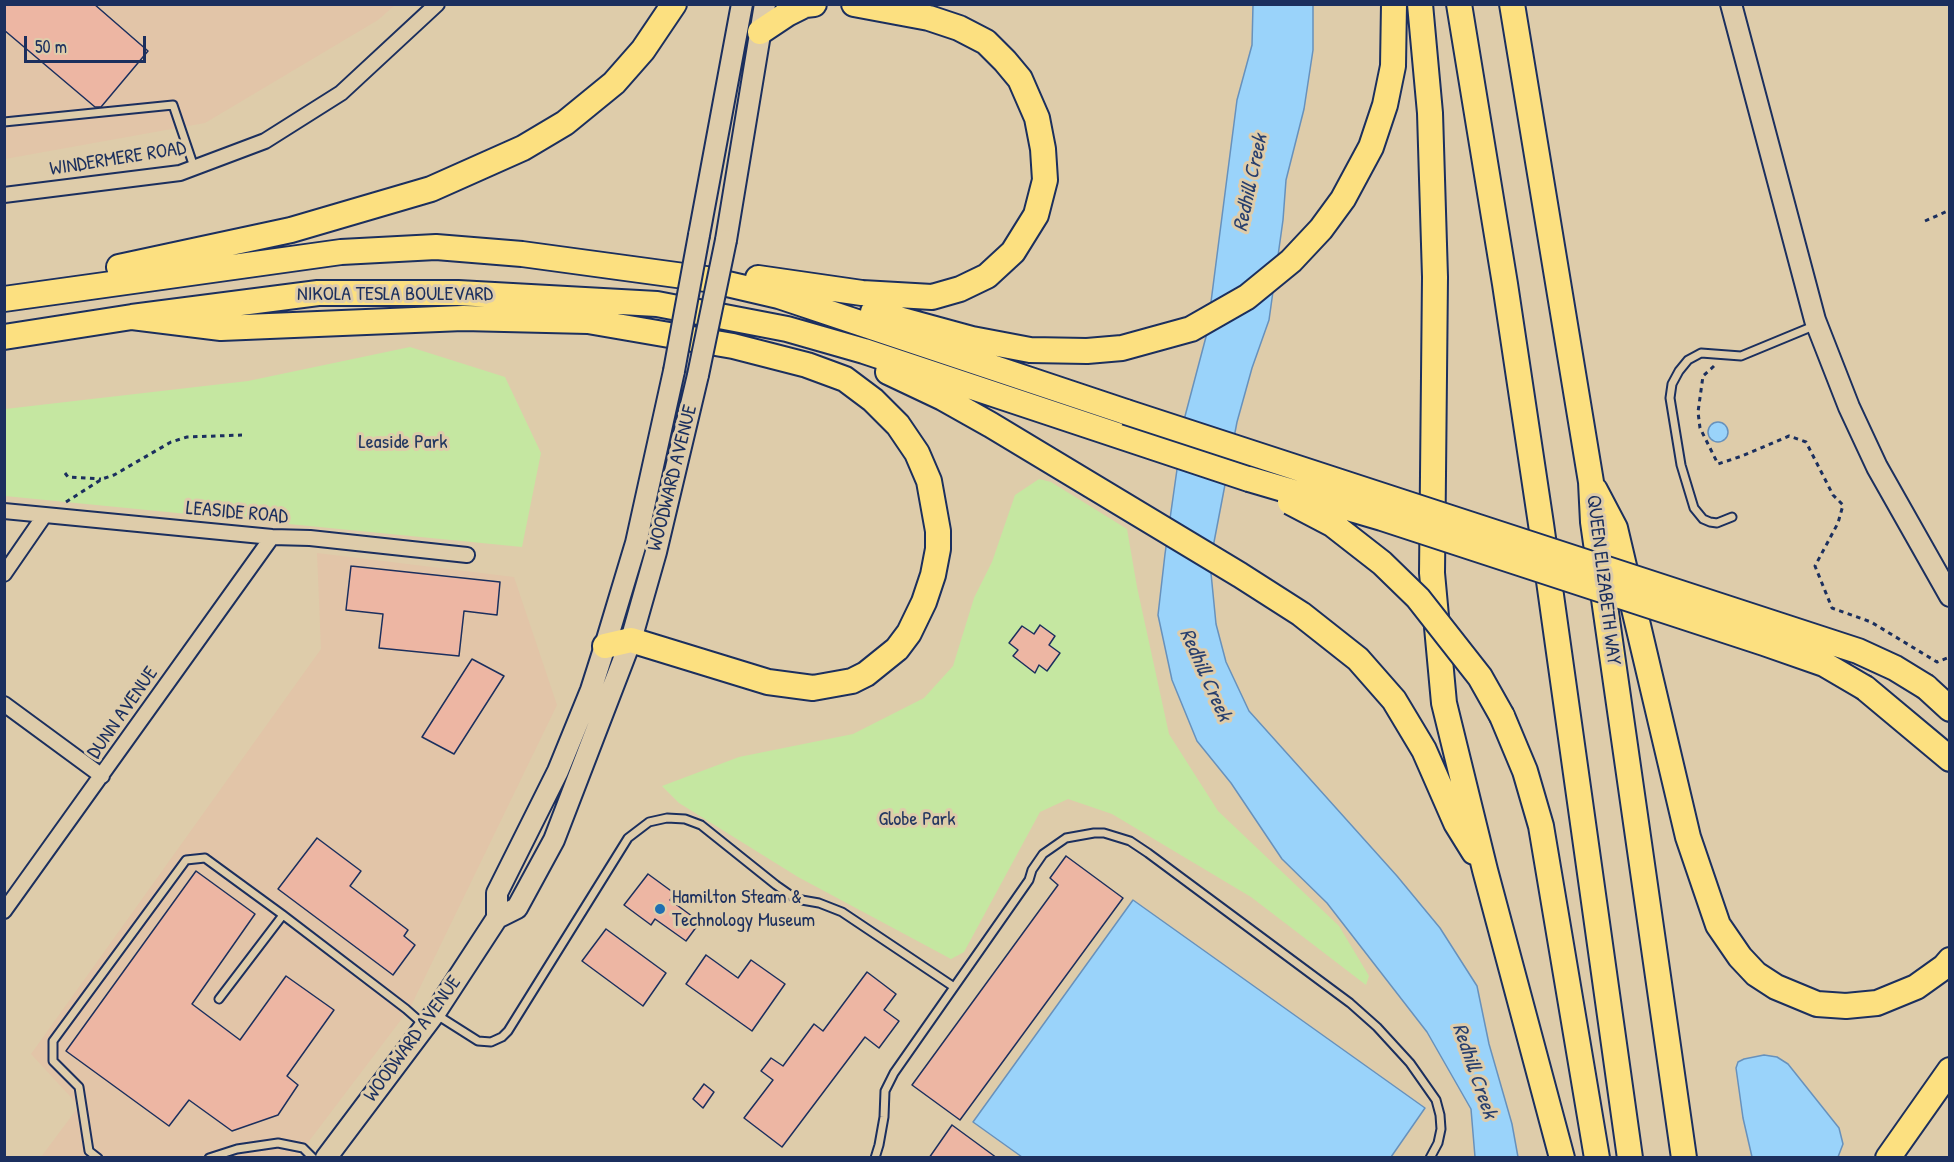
<!DOCTYPE html>
<style>
body{margin:0}
#map{position:relative;width:1954px;height:1162px;overflow:hidden;background:#deccaa;font-family:"Patrick Hand",sans-serif}
canvas{display:block}
.frame{position:absolute;inset:0;border:6px solid #1b2f5e;pointer-events:none}
.scale{position:absolute;left:24px;top:36px;width:122px;height:27px;box-sizing:border-box;border:3px solid #1b2f5e;border-top:0;padding-left:8px;font-size:18px;line-height:21px;white-space:nowrap;color:#1b2f5e;-webkit-text-stroke:4px #deccaa;paint-order:stroke}
</style>
<div id="map">
<canvas width="1954" height="1162"></canvas>
<div class="frame"></div>
<div class="scale">50 m</div>
</div>
<script>
const ctx = document.querySelector('canvas').getContext('2d');
ctx.lineJoin = 'round';
function fillPath(path, color) {
  ctx.fillStyle = color;
  ctx.fill(path, 'evenodd');
}
function poly(rows) {
  const path = new Path2D();
  for (const r of rows) {
    if (r.length === 3) {
      path.moveTo(r[0] + r[2], r[1]);
      path.arc(r[0], r[1], r[2], 0, 2 * Math.PI);
      continue;
    }
    path.moveTo(r[0], r[1]);
    for (let i = 2; i < r.length; i += 2) path.lineTo(r[i], r[i + 1]);
  }
  return path;
}
function stroke(path, color, width, dash) {
  ctx.strokeStyle = color;
  ctx.lineWidth = width;
  ctx.lineCap = dash ? 'butt' : 'round';
  ctx.setLineDash(dash || []);
  ctx.stroke(path);
}
function drawText(font, color, halo, rows, align = 'center') {
  ctx.font = font + ' "Patrick Hand",sans-serif';
  ctx.lineWidth = 6;
  ctx.setLineDash([]);
  ctx.textBaseline = 'middle';
  ctx.strokeStyle = halo;
  ctx.fillStyle = color;
  for (const [text, x, y, turn = 0] of rows) {
    ctx.save();
    ctx.translate(x, y);
    ctx.rotate((+turn || 0) * Math.PI / 180);
    ctx.textAlign = isNaN(turn) ? turn : align;
    if (halo) ctx.strokeText(text, 0, 0);
    ctx.fillText(text, 0, 0);
    ctx.restore();
  }
}
const built = poly([
 [5,5,395,5,378,20,205,123,5,159],
 [317,553,514,577,557,705,410,1008,297,1157,41,1157,79,1106,31,1054,321,649]
]);
const green = poly([
 [410,347,505,377,541,453,522,547,5,496,5,409,248,381],
 [1039,479,1051,482,1127,529,1137,587,1169,734,1218,811,1339,926,1369,976,1366,985,1251,897,1112,814,1068,799,1040,812,964,952,951,959,798,877,679,803,662,786,739,757,853,734,924,698,953,666,974,598,992,562,1015,495]
]);
const water = poly([
 [1253,5,1313,5,1313,50,1304,109,1286,180,1283,220,1269,320,1252,368,1237,422,1210,563,1216,624,1226,662,1249,711,1397,876,1440,928,1477,986,1489,1044,1512,1124,1518,1157,1475,1157,1471,1109,1427,1032,1327,903,1282,859,1231,783,1197,741,1172,680,1158,615,1165,554,1184,420,1207,333,1237,100,1252,45,1253,5],
 [1718,432,10],
 [1133,900,1425,1108,1391,1157,1022,1157,973,1122,1133,900],
 [1764,1055,1777,1057,1788,1064,1839,1128,1843,1144,1838,1157,1752,1157,1743,1118,1736,1068,1738,1062,1744,1059,1764,1055]
]);
const building = poly([
 [4,4,94,4,148,51,101,107,95,107,4,30,4,4],
 [351,566,500,582,497,615,464,611,459,656,379,648,383,614,346,610,351,566],
 [1040,625,1055,636,1049,645,1060,653,1047,671,1039,665,1035,673,1013,656,1018,650,1009,643,1022,626,1034,634,1040,625],
 [472,659,504,676,454,754,422,737,472,659],
 [317,838,361,871,350,886,408,930,404,936,415,945,393,975,278,889,317,838],
 [1066,856,1123,898,960,1120,912,1085,1058,885,1050,878,1066,856],
 [196,871,255,914,192,1004,240,1040,286,976,334,1010,287,1076,298,1085,278,1115,232,1131,189,1100,169,1126,66,1051,196,871],
 [648,874,674,893,670,900,700,922,686,941,655,919,651,925,624,905,648,874],
 [606,929,666,973,643,1006,582,961,606,929],
 [706,955,738,978,751,960,785,984,752,1031,686,984,706,955],
 [867,972,896,994,884,1010,899,1021,879,1048,865,1037,782,1147,744,1118,773,1080,761,1071,771,1058,783,1066,814,1024,823,1031,867,972],
 [704,1084,714,1092,703,1108,693,1099,704,1084],
 [952,1125,997,1158,929,1158,952,1125]
]);
const path = poly([
 [1925,221,1950,210],
 [1714,366,1703,376,1698,412,1700,428,1718,464,1742,456,1789,436,1806,442,1833,495,1843,505,1838,523,1815,566,1832,608,1871,622,1937,662,1950,657],
 [65,473,68,477,101,479],
 [66,502,102,479,114,475,171,442,187,437,242,435]
]);
const lane = poly([
 [4,122,173,105,194,167],
 [1732,517,1717,523,1710,522,1703,519,1694,508,1681,465,1670,398,1672,384,1679,371,1688,360,1701,353,1741,356,1816,325],
 [219,999,283,915],
 [437,1015,478,1041,491,1042,502,1037,508,1031,628,838,649,822,667,818,685,819,701,825,776,885,796,899,819,903,842,912,954,987],
 [98,1158,89,1151,79,1087,53,1061,53,1041,186,860,205,858,283,915,406,1009,423,1024],
 [209,1158,237,1149,278,1143,303,1148,313,1158],
 [875,1158,879,1145,884,1117,885,1091,894,1073,1029,880,1032,870,1043,854,1066,838,1094,833,1104,833,1130,841,1148,853,1350,1003,1377,1027,1410,1063,1436,1100,1440,1115,1441,1129,1438,1143,1430,1158]
]);
const street = poly([
 [4,195,180,173,265,141,341,93,437,4],
 [4,511,272,537,310,538,467,555],
 [4,574,44,516],
 [4,704,102,776],
 [4,911,272,537]
]);
const secondary = poly([
 [1731,4,1815,320,1849,407,1877,467,1950,596],
 [699,235,742,4],
 [726,240,765,4],
 [497,918,497,893,558,771,591,690,605,646,636,543,674,371],
 [326,1158,435,1013,497,918,517,908,554,840,631,640,656,552,698,375]
]);
const highway = poly([
 [1420,4,1430,113,1435,277,1432,573,1444,703,1485,870,1562,1158],
 [1459,4,1505,284,1541,524,1630,1158],
 [1512,4,1591,482,1593,522,1684,1158],
 [760,32,787,14,805,5,814,4],
 [119,267,291,230,431,189,523,148,565,123,614,83,643,50,674,4],
 [758,278,862,293,932,297,960,289,987,276,1013,252,1036,215,1045,180,1043,149,1037,118,1020,79,1005,61,986,42,959,28,929,18,854,4],
 [4,299,341,252,436,247,522,254,706,279,779,296,1126,412],
 [873,312,972,339,1030,350,1087,351,1122,348,1191,329,1247,297,1291,261,1321,229,1343,199,1371,147,1385,105,1393,66,1394,4],
 [132,317,221,328,463,318,588,321,733,346,807,365,845,379,873,400,898,425,917,453,929,481,938,531,938,549,933,575,924,602,909,633,897,649,866,674,852,681,813,688,768,682,631,640,605,646],
 [4,337,132,317,318,293,458,293,657,304,787,329,864,351,1249,479],
 [888,372,943,398,991,425,1240,575,1301,614,1358,659,1394,700,1424,750,1456,823,1474,852],
 [1595,490,1615,528,1688,837,1718,925,1740,957,1756,974,1776,987,1817,1004,1846,1006,1877,1003,1916,987,1944,967,1950,960],
 [1926,687,1950,709],
 [1865,688,1950,759],
 [1502,716,1525,771,1541,826,1597,1158],
 [1888,1158,1950,1070]
]);
const secondaryBridge = poly([
 [674,371,699,235],
 [698,375,726,240]
]);
const highwayBridge = poly([
 [1126,412,1858,651,1895,668,1926,687],
 [1249,479,1382,518,1764,643,1824,664,1865,688],
 [1290,502,1332,524,1382,563,1418,598,1480,677,1502,716]
]);
const markers = [
 [660,909,6,"#1f6fb2"]
];
const streetNames = [
 ["WINDERMERE ROAD",118,159,-9],
 ["NIKOLA TESLA BOULEVARD",395,295],
 ["WOODWARD AVENUE",673,478,-76],
 ["LEASIDE ROAD",237,513,5],
 ["QUEEN ELIZABETH WAY",1603,580,83],
 ["DUNN AVENUE",123,713,-55],
 ["WOODWARD AVENUE",413,1039,-54]
];
const parkNames = [
 ["Leaside Park",403,443],
 ["Globe Park",917,820]
];
const poiNames = [
 ["Hamilton Steam &",672,898],
 ["Technology Museum",672,921]
];
const waterNames = [
 ["Redhill Creek",1251,183,-78],
 ["Redhill Creek",1205,675,66],
 ["Redhill Creek",1474,1071,71]
];
fillPath(built, '#e2c5a8');
fillPath(green, '#c5e7a1');
fillPath(water, '#9ad3fa');
stroke(water, '#6791bc', 1.5);
fillPath(building, '#edb6a3');
stroke(building, '#1b2f5e', 1.5);
stroke(lane, '#1b2f5e', 11);
stroke(street, '#1b2f5e', 18);
stroke(secondary, '#1b2f5e', 24);
stroke(highway, '#1b2f5e', 28);
stroke(path, '#1b2f5e', 3, [4.5, 4.5]);
stroke(lane, '#deccaa', 7);
stroke(street, '#deccaa', 14);
stroke(secondary, '#deccaa', 20);
stroke(highway, '#fce080', 24);
stroke(secondaryBridge, '#1b2f5e', 24, []);
stroke(highwayBridge, '#1b2f5e', 28, []);
stroke(secondaryBridge, '#deccaa', 20);
stroke(highwayBridge, '#fce080', 24);
for (const [x, y, r, color] of markers) {
  const dot = new Path2D();
  dot.arc(x, y, r, 0, 2 * Math.PI);
  ctx.fillStyle = color;
  ctx.fill(dot);
  stroke(dot, '#deccaa', 2);
}
drawText('20px', '#1b2f5e', '#deccaa', streetNames);
drawText('20px', '#243861', '#deccaa', parkNames);
drawText('20px', '#1b2f5e', '#deccaa', poiNames, 'left');
drawText('italic 21px', '#283f6e', '#deccaa', waterNames);
</script>
